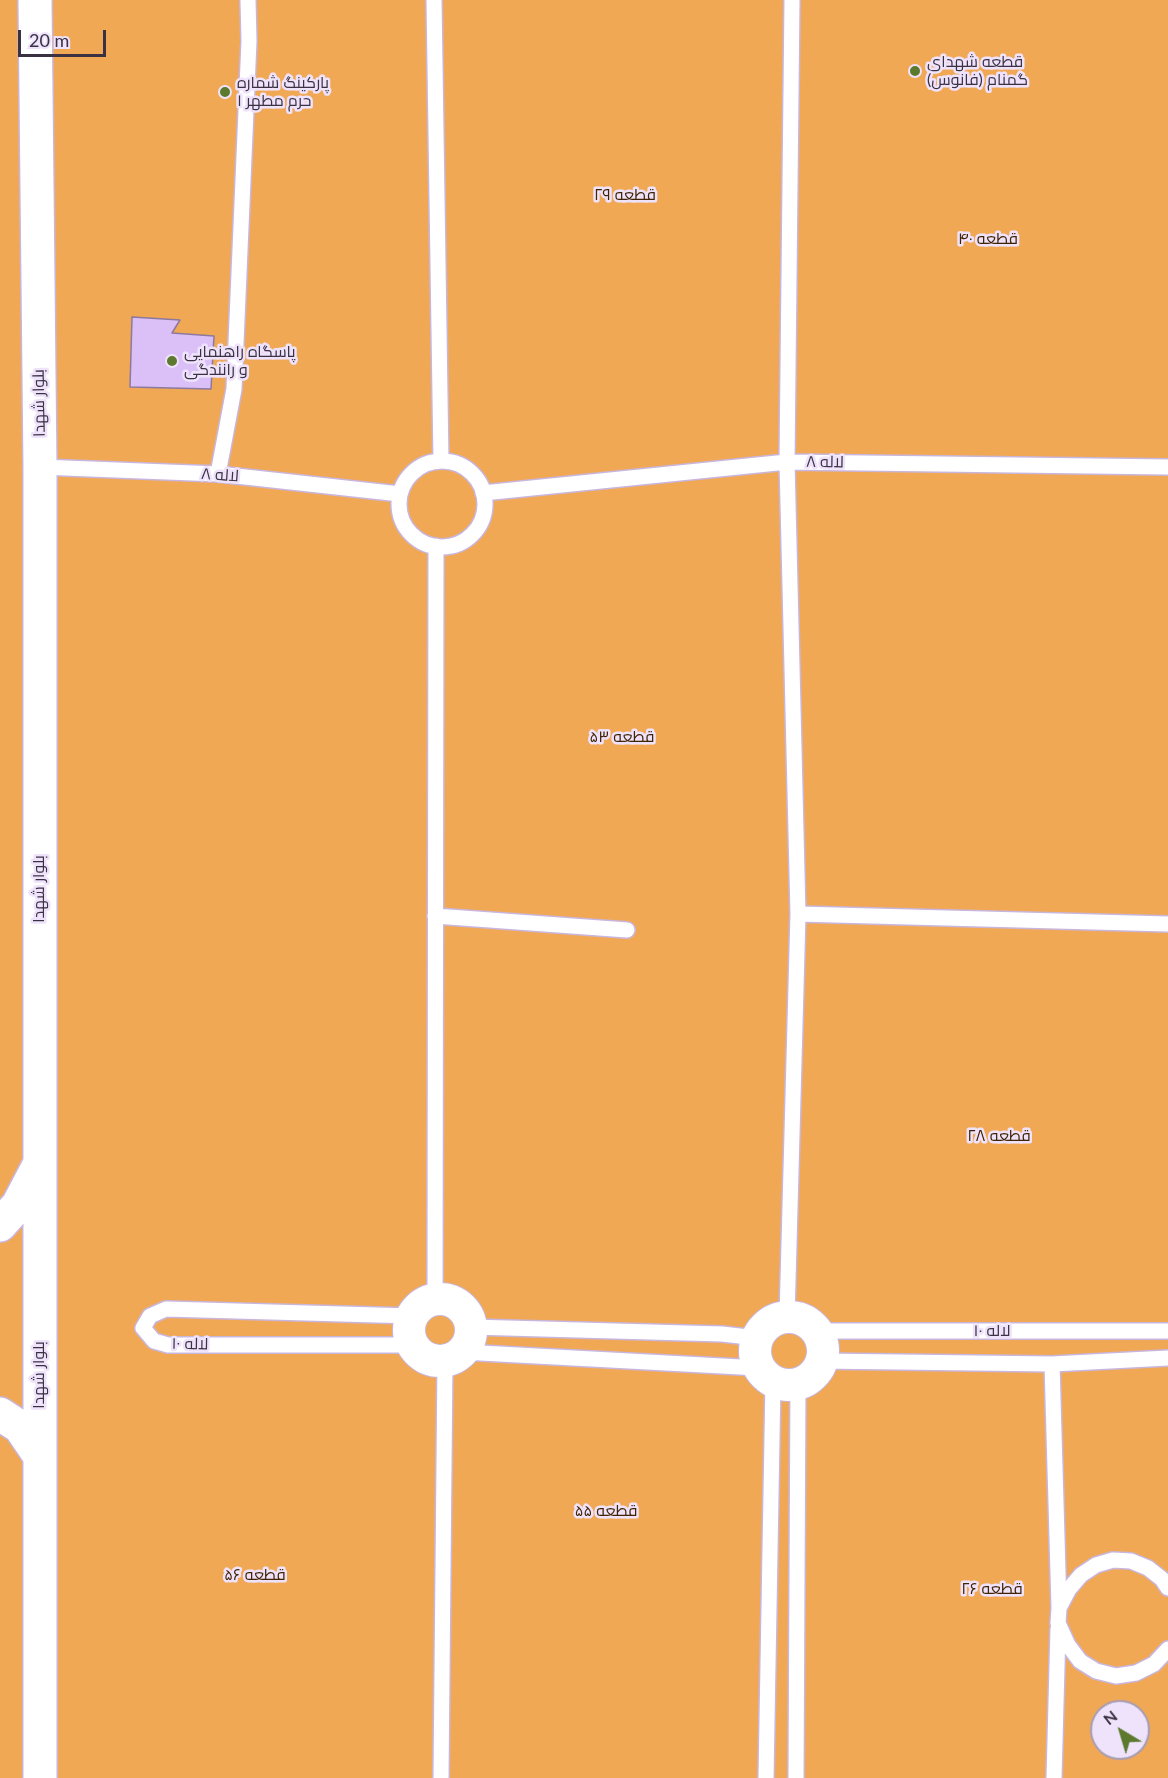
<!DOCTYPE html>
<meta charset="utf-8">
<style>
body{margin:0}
#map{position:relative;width:1168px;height:1778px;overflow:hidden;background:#efe3fc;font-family:Lato,sans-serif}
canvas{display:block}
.north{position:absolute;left:1090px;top:1700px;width:60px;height:60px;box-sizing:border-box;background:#efe3fc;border:2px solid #a79cb2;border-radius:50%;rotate:322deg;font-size:16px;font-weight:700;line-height:24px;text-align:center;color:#3a3242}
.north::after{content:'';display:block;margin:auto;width:21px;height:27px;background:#5c792e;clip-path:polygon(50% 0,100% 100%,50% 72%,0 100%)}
.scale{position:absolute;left:18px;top:30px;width:88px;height:27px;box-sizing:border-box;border:3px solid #3a3242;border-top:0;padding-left:8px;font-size:18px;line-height:21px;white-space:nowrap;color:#3a3242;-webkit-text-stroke:4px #efe3fc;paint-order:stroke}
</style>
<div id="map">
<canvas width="1168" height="1778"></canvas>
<div class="north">N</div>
<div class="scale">20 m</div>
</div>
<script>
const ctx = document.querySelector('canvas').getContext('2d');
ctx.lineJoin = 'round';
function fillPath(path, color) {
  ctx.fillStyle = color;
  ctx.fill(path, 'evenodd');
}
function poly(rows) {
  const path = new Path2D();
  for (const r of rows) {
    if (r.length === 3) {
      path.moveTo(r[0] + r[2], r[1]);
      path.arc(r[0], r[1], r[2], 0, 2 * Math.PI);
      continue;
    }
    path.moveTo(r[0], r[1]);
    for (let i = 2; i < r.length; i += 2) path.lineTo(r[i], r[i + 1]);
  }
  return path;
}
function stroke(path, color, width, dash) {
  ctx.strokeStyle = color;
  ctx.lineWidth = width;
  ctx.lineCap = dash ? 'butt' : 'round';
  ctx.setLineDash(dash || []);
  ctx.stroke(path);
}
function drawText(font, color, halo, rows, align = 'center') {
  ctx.font = font + ' Lato,Cairo,sans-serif';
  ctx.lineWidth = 5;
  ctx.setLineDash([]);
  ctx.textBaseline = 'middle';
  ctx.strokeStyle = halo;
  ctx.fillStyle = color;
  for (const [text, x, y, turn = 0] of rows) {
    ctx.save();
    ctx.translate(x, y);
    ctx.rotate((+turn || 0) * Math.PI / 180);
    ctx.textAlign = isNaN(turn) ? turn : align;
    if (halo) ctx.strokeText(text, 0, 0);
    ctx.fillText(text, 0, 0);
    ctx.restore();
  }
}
const green = poly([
 [0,0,1168,0,1168,1778,0,1778],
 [1102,1712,1138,1712,1138,1748,1102,1748]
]);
const building = poly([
 [132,317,180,320,172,333,214,336,211,389,130,387,132,317]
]);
const service = poly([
 [434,0,441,461],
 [442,504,43],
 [40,467,218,474,400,494],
 [218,474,234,389,249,41,248,0],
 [483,493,787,462,1168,467],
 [798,914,1168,924],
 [435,916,627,930],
 [435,1299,436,546],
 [412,1316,166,1309,150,1316,143,1328,154,1341,168,1345,412,1345],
 [787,1317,798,914,787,462,792,0],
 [471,1327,722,1334,757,1338],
 [816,1331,1168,1331],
 [462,1352,759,1368],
 [821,1361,1052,1364,1168,1358],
 [1052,1364,1059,1607],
 [1168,1588,1162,1579,1148,1568,1131,1561,1113,1560,1096,1565,1081,1575,1069,1589,1059,1608,1058,1623,1068,1645,1080,1661,1096,1671,1116,1676,1136,1673,1154,1664,1168,1649],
 [441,1778,445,1360],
 [766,1778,773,1381],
 [796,1778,798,1384],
 [1054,1778,1058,1629]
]);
const minor = poly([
 [440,1330,31],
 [789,1351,34]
]);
const tertiary = poly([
 [35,0,40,467,40,1778],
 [0,1225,18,1205,38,1167],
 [0,1414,20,1427,39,1455]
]);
const markers = [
 [915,71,6,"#5c792e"],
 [225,92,6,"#5c792e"],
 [172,361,6,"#5c792e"]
];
const poiNames = [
 ["قطعه‌ شهدای",927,62],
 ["گمنام (فانوس)",927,80],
 ["پارکینگ شماره",237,83],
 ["۱ حرم مطهر",237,101],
 ["پاسگاه راهنمایی",184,352],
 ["و رانندگی",184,370]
];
const parkNames = [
 ["قطعه ۲۹",625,195],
 ["قطعه ۴۰",988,239],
 ["قطعه ۵۳",622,737],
 ["قطعه ۲۸",999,1136],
 ["قطعه ۵۵",606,1511],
 ["قطعه ۵۶",255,1575],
 ["قطعه ۲۶",992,1589]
];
const streetNames = [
 ["بلوار شهدا",39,403,-91],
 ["لاله ۸",825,462,1],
 ["لاله ۸",220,475,4],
 ["بلوار شهدا",39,889,-90],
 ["لاله ۱۰",992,1331],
 ["لاله ۱۰",190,1344,1],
 ["بلوار شهدا",39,1375,-90]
];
fillPath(green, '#f1a855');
fillPath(building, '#dbbff7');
stroke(building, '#8c799f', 1.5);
stroke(service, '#c9b6dd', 18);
stroke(minor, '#c9b6dd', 34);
stroke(tertiary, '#c9b6dd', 36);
stroke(service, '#fff', 15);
stroke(minor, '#fff', 32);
stroke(tertiary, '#fff', 33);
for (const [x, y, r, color] of markers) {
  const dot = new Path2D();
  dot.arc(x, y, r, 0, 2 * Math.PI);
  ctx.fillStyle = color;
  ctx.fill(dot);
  stroke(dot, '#efe3fc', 2);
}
drawText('16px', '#3a3242', '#efe3fc', poiNames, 'left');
drawText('16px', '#402300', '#efe3fc', parkNames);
drawText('16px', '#3a3242', '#efe3fc', streetNames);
</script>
